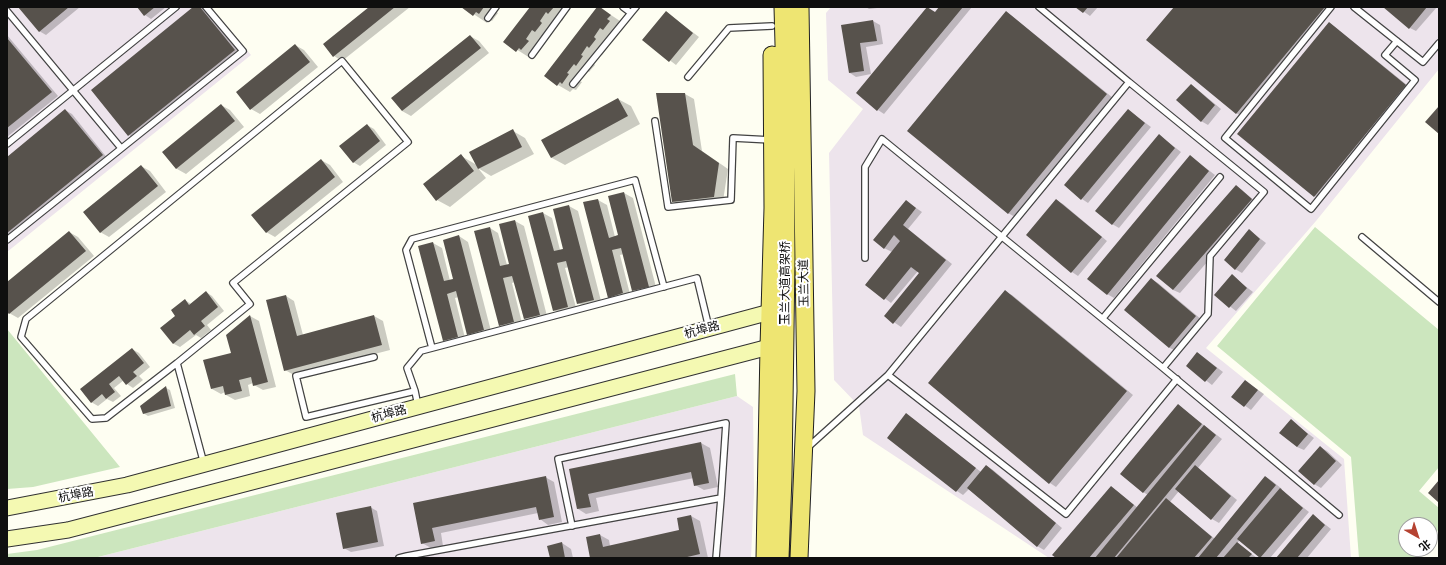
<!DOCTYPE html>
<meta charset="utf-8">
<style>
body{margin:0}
#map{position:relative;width:1446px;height:565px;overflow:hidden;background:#fefef2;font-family:"Crimson Pro","Noto Sans SC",serif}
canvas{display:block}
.frame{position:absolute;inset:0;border:8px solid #0f0f0f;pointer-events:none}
.north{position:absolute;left:1398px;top:517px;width:40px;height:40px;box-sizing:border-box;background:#fff;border:1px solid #9f9f9f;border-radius:50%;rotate:141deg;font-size:11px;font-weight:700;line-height:16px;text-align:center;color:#0f0f0f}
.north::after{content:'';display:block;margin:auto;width:14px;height:18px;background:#b54231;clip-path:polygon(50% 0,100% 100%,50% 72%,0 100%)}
</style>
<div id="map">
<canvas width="1446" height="565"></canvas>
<div class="frame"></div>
<div class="north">北</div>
</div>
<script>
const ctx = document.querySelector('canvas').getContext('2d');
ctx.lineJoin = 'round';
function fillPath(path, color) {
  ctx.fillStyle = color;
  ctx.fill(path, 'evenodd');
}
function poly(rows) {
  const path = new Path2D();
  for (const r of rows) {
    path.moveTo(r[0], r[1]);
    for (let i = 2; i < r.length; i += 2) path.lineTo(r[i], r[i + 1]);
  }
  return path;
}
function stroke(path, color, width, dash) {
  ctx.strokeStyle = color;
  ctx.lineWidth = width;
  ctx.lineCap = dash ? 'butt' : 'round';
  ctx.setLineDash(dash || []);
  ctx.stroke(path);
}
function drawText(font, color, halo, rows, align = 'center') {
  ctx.font = font + ' "Crimson Pro","Noto Sans SC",serif';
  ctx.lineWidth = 4;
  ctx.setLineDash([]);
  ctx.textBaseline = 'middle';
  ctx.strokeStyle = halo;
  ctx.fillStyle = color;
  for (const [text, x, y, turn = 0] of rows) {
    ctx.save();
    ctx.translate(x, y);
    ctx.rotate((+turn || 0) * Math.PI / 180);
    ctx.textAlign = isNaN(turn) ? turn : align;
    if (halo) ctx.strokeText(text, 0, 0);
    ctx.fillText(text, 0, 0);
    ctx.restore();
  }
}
const industrial = poly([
 [7,7,211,7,251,55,7,252],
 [831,7,1439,7,1439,69,1316,221,1206,348,1344,459,1351,558,1049,558,863,435,859,406,834,380,829,153,863,109,828,80,826,13],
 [737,396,753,407,754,492,751,558,94,558]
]);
const green = poly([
 [1315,227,1439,330,1439,467,1419,491,1439,508,1439,529,1430,540,1430,525,1406,525,1406,549,1422,549,1415,558,1359,558,1351,457,1217,346],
 [7,329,120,467,33,487,7,489],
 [735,374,737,396,94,558,7,558,7,554,37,550]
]);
const shadow = poly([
 [20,7,80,7,46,35,39,31],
 [138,7,166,7,151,19,145,15],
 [195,7,202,7,204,8,241,54,136,139,129,135,92,90],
 [370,7,410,7,342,61,334,56],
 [463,7,499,7,495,11,498,13,492,21,489,19,487,23],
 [531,7,568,7,565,11,567,13,562,21,559,19,552,29,554,31,548,39,546,37,538,47,541,49,535,56,532,55,530,58,505,42],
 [599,7,623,23,619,27,622,29,616,37,613,35,606,45,608,47,602,55,600,53,593,63,595,65,589,72,587,71,579,81,582,82,576,90,573,89,570,92,558,85],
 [866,7,885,7,869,9],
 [940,7,972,7,884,114,878,110,936,13],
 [1077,7,1098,7,1090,16],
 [1175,7,1334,7,1243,117,1236,113],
 [1385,7,1437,7,1416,31,1410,28],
 [666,12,699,37,676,65,643,40],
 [1006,12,1012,16,1113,98,1015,217,1008,213],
 [873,21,880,25,883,44,866,47,871,74,856,77,850,73,842,26],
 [1329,23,1335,27,1412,89,1321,200,1315,196,1239,134],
 [7,35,58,96,7,137],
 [470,36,479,41,489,53,411,116,402,111],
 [295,45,304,50,318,67,260,114,251,109,237,92],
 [1191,85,1197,89,1221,109,1208,125,1201,121],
 [685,94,694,99,702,151,728,169,723,201,682,206,673,201],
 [618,99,631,106,640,124,565,165,552,158,543,140],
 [221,105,230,110,244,127,186,174,177,169,163,152],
 [65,110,72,114,108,159,7,242,7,158],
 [1128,110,1151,127,1088,203,1082,199],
 [367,125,374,129,386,145,360,166,353,162],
 [513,131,525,138,534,154,491,176,478,168,486,178,450,207,437,200,461,156,477,165],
 [1159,135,1181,152,1119,228,1112,224],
 [1190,156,1215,175,1114,298,1107,294],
 [321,160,330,165,343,182,275,237,266,232],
 [141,166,150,171,166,192,109,237,100,232],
 [1236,186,1242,190,1258,204,1180,293,1173,290],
 [624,193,633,198,657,291,642,295,633,290,624,254,620,255,631,298,617,302,608,297,584,203,598,200,607,205,615,237,619,236],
 [1056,200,1063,204,1107,241,1078,276,1072,272,1027,235],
 [906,201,922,212,908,229,952,264,901,327,885,316,921,273,918,271,891,303,866,284,892,252,884,248],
 [569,206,578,211,602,305,587,308,578,303,569,267,565,268,577,311,562,315,554,310,529,217,543,213,552,218,560,250,564,249],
 [515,221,524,226,548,320,533,324,524,319,515,282,512,283,523,327,509,330,500,325,490,228,498,233,507,265,510,264],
 [1249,230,1266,243,1242,273,1235,269],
 [69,232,78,237,94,256,18,318,9,313,7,311,7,284],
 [459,236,468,242,492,335,477,339,468,334,459,297,455,298,466,342,452,345,443,340,433,243,442,248,450,281,454,280],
 [1232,276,1253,292,1236,311,1215,295],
 [1151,279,1158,283,1202,320,1176,351,1170,348,1125,310],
 [206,292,212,296,224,311,207,325,211,330,201,338,196,335,180,347,174,344,161,328,177,316,185,300,191,304],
 [1005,292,1012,295,1133,395,1056,487,1050,483,929,383],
 [286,296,294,301,303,335,374,316,383,321,390,350,294,375,285,370],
 [250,316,259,321,276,387,263,390,254,385,253,383,248,385,250,396,235,400,226,395,225,392,221,394,212,389,232,354,227,335],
 [132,349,139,353,150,367,139,376,143,380,133,388,127,384,124,380,114,388,121,396,113,402,107,399,98,406,91,402],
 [1198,353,1223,372,1212,385,1187,366],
 [1245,381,1264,394,1251,410,1233,397],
 [166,388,170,390,175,408,148,416,143,413],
 [1179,406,1222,439,1198,468,1237,500,1219,523,1212,519,1179,491,1170,502,1215,539,1266,477,1272,481,1282,489,1281,490,1309,512,1270,558,1261,558,1240,540,1237,543,1257,558,1057,558,1111,487,1117,491,1138,508,1148,495,1143,492],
 [912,418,981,472,987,466,993,470,1062,528,1044,550,1037,546,969,489,963,495,957,491,888,437],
 [1291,421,1314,438,1304,450,1297,447],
 [701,443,710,448,718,487,704,490,695,485,694,478,596,498,599,511,586,514,578,509,570,470],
 [1320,447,1327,451,1342,465,1321,488,1314,484],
 [545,477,554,482,562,522,548,525,540,519,538,513,441,533,443,546,431,548,422,543,414,504],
 [370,507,377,511,384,546,351,552,344,548],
 [1313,515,1331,529,1307,558,1277,558],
 [691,516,700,521,708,558,591,558,600,535,609,540,610,546,681,531],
 [562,543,571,549,573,558,551,558]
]);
const building = poly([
 [18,7,69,7,39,32],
 [137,7,155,7,144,16],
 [193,7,200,7,235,50,128,136,91,90],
 [369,7,395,7,333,57,323,44],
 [461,7,484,7,479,14,476,12,473,16],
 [530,7,554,7,548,14,546,12,540,21,542,23,535,32,532,30,526,39,529,41,521,50,519,48,516,52,503,42],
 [597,7,600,7,611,15,607,19,610,21,603,30,600,28,594,37,596,39,589,48,587,46,581,55,583,56,576,66,574,64,567,73,569,74,562,84,560,82,557,86,544,76],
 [927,7,935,12,939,7,963,7,877,111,856,93],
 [1075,7,1088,7,1083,13],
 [1174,7,1325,7,1236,114,1146,40],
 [1383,7,1427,7,1409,29],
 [666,11,693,33,669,62,642,40],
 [1006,11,1107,94,1008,214,907,131],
 [873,20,877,41,860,43,864,71,849,73,841,25],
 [1329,22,1406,85,1314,197,1237,134],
 [470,35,481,48,402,111,391,98],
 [7,38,52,92,7,128],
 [295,44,310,62,250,110,236,92],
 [1191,84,1215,105,1201,122,1176,100],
 [656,93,685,93,693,145,719,163,714,197,672,202],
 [618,98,628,116,551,158,541,140],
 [221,104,235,121,176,169,162,152],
 [1439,106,1439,134,1425,122],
 [65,109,103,155,7,233,7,157],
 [1128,109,1145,123,1081,200,1064,185],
 [367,124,380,141,353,163,339,146],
 [513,129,522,147,478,169,469,152],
 [1159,134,1175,148,1112,225,1095,211],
 [461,154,474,171,436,201,423,184],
 [1190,155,1209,171,1107,295,1087,279],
 [321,159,335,177,266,233,251,215],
 [141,165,158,186,100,233,83,212],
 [1236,185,1252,199,1173,290,1156,276],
 [624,192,649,287,632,291,621,248,612,250,623,293,608,298,583,202,598,199,609,238,618,235,608,196],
 [1056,199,1102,237,1071,273,1026,235],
 [906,200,916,208,903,225,946,260,893,324,884,316,919,273,911,267,884,300,865,285,900,241,894,235,884,249,873,240],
 [569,205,594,300,577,304,566,261,557,263,568,307,553,311,528,216,543,212,554,251,563,249,553,209],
 [515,220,540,315,524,319,512,276,503,278,514,322,499,326,474,231,490,227,500,266,509,264,499,224],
 [1249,229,1260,239,1235,270,1224,260],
 [69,231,86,251,9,314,7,312,7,282],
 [459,235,484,330,467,335,456,291,447,294,458,337,443,341,418,246,433,242,444,281,453,279,443,240],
 [1232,274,1247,288,1229,308,1214,295],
 [1151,278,1196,316,1169,348,1124,310],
 [1005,290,1127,391,1049,484,928,383],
 [206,291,218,307,201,321,205,326,194,335,190,330,173,344,160,328,175,316,171,310,185,299,189,305],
 [286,295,297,336,374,315,382,345,284,371,266,300],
 [250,315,268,382,253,386,251,377,239,380,242,391,225,395,223,386,211,389,203,360,231,353,226,335],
 [132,348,144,363,133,372,137,376,126,385,119,376,109,384,115,392,106,399,102,394,91,403,80,389],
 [1197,352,1217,368,1205,382,1186,366],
 [1245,380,1258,390,1244,407,1231,397],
 [166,386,171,406,143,414,140,406],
 [1178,404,1202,424,1143,493,1120,474],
 [906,413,976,468,956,492,887,438],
 [1291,419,1308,434,1297,447,1279,433],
 [1204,425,1216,435,1114,558,1095,558],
 [701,442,709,483,694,486,691,472,588,494,591,507,577,509,569,469],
 [1320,446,1336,461,1314,485,1298,471],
 [986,465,1056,523,1037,547,967,488],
 [1195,465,1231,496,1211,520,1175,489],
 [546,476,554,517,539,520,536,507,432,528,435,541,421,544,413,503],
 [1265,476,1276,485,1216,558,1198,558],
 [1439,480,1439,500,1438,502,1428,493],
 [1111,486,1134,505,1089,558,1056,558,1052,555],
 [1280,488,1303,508,1260,558,1237,539],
 [1166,498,1212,537,1194,558,1116,558],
 [371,506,378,542,343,549,336,513],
 [1313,514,1325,525,1297,558,1276,558],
 [691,515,700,554,683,558,590,558,586,537,600,534,603,547,679,530,677,518],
 [562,542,565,558,550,558,547,546],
 [1237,542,1252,554,1248,558,1223,558]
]);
const lane = poly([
 [623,7,631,13,636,7],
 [1331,7,1225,138,1311,209,1415,80,1385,55,1397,41],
 [1354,7,1423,62,1439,43],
 [7,11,121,148],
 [488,18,496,7],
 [532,55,567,7],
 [688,77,729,28,772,26],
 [1129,82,1264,192,1210,256,1208,314,1163,368],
 [573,84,631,13],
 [655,121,668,207,731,200,733,138,771,140],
 [7,144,176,7],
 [1362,237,1439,302],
 [7,240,243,51,206,7],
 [865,258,865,167,882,139,1163,368,1339,515],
 [1103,318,1220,177],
 [432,348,406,250,412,239,635,180,664,287],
 [374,357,296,376,306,417,415,391,418,406],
 [177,363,250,304,233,283,408,142,342,61,26,319,21,337,92,419,106,418,177,363,204,464],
 [888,375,1066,514,1177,379],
 [415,391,407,368,421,351,697,278,709,328],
 [807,448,888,375,1129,82,1039,7],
 [572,526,558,459,726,423,721,498],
 [407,556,721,498,716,558],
 [399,558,407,556,408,558]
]);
const secondary = poly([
 [7,508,127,485,770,312],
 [7,539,68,530,769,347]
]);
const primary = poly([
 [765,558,769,347,773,208,772,55],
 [780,558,783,477,786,258,785,82,783,7],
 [799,558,806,391,800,7]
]);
const streetNames = [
 ["玉兰大道高架桥",785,283,-90],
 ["玉兰大道",804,283,-91],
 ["杭埠路",702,330,-15],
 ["杭埠路",389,414,-15],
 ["杭埠路",76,495,-11]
];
fillPath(industrial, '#ede4ec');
fillPath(green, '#cce6be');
fillPath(shadow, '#0003');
fillPath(building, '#57524c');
stroke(lane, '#424242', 8);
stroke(secondary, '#313131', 17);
stroke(primary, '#202020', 19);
stroke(lane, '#fff', 5.5);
stroke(secondary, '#f4f9b2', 15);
stroke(primary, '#eee572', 17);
drawText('12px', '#0f0f0f', '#fff', streetNames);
</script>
